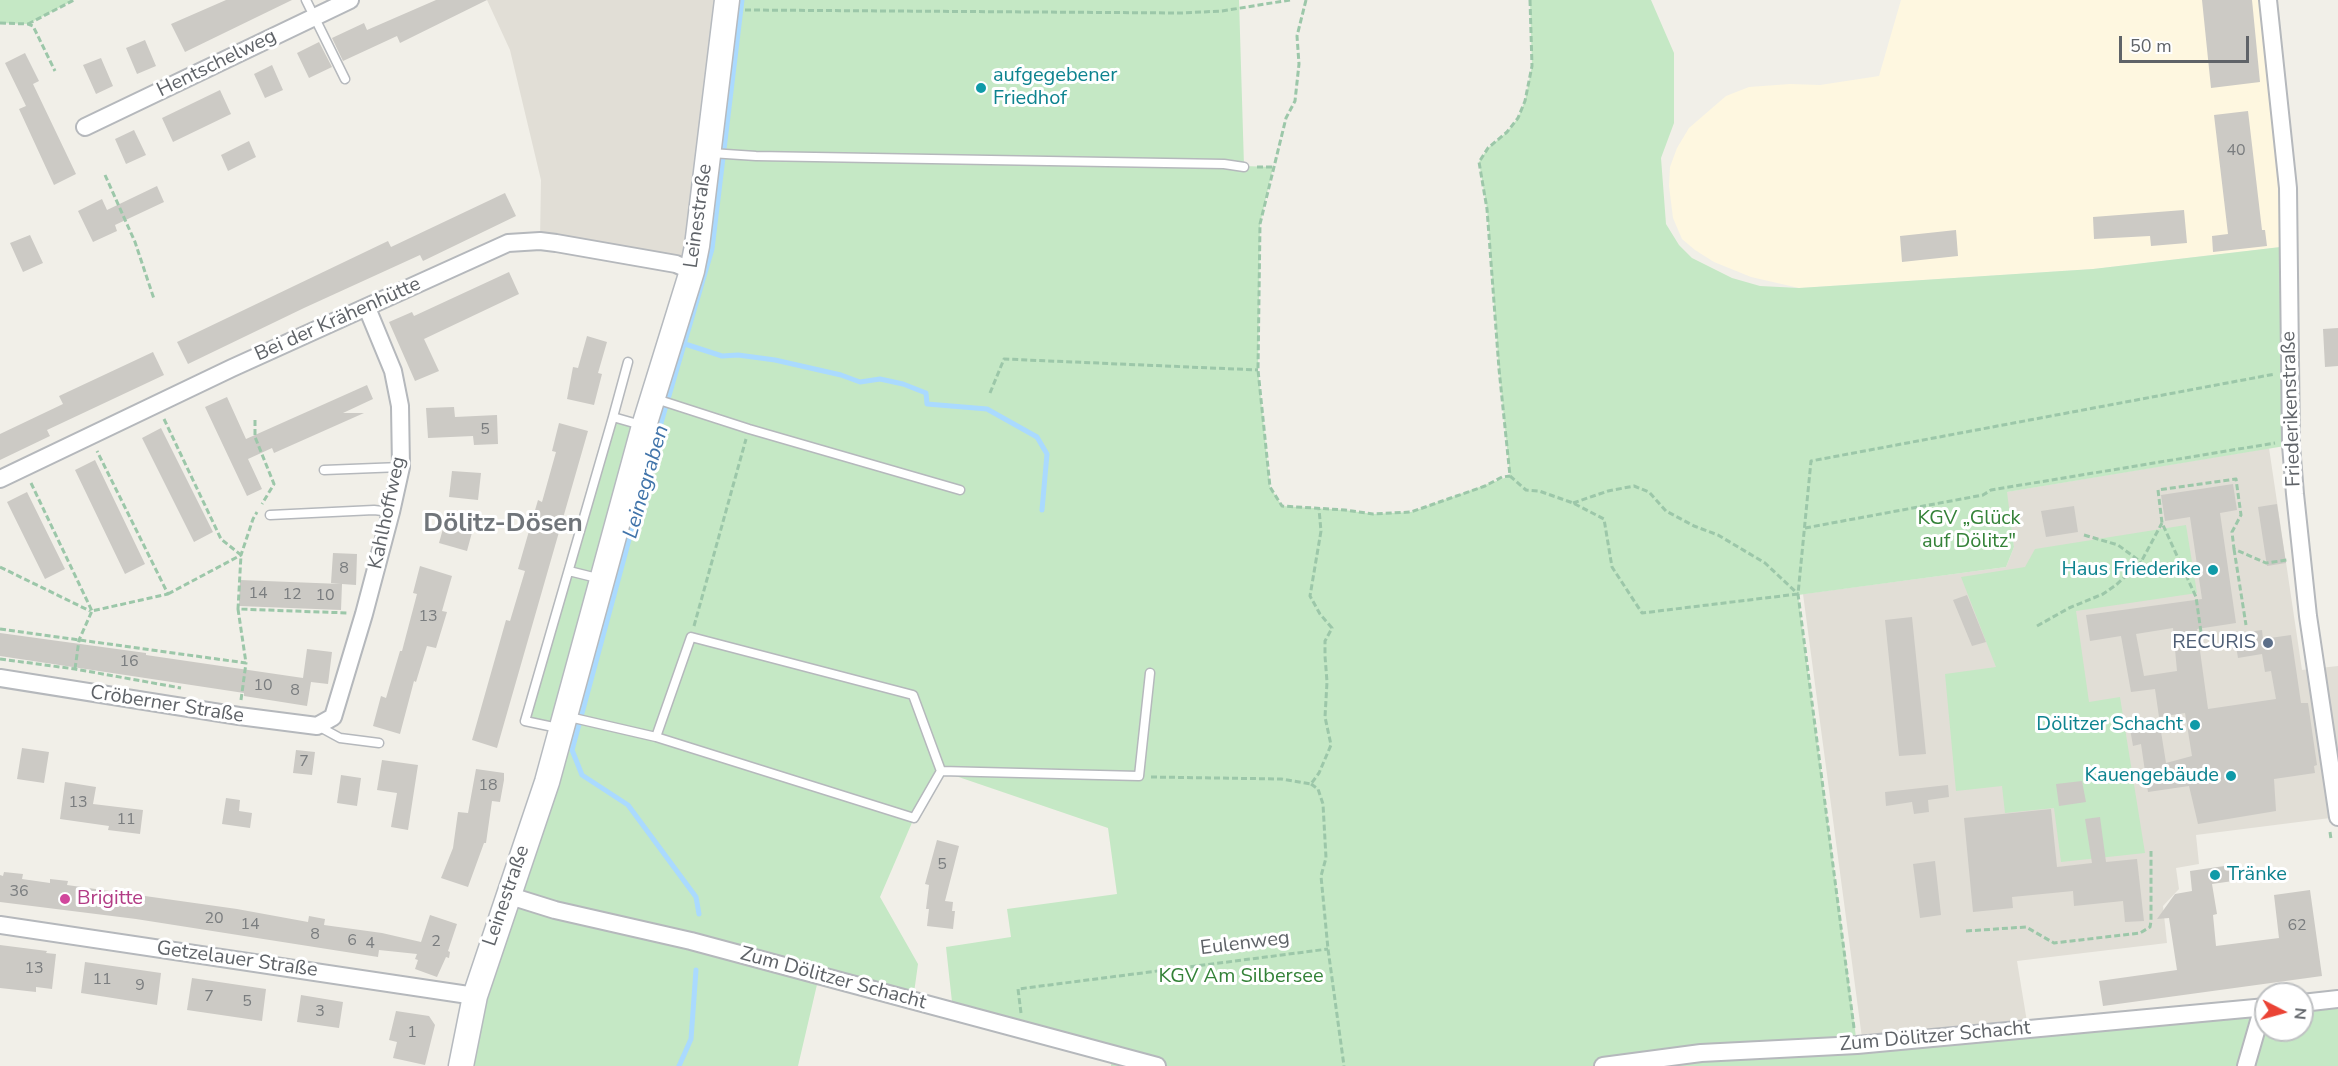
<!DOCTYPE html>
<meta charset="utf-8">
<style>
body{margin:0}
#map{position:relative;width:2338px;height:1066px;overflow:hidden;background:#f1efe8;font-family:"Nunito Sans",sans-serif}
canvas{display:block}
.north{position:absolute;left:2254px;top:982px;width:60px;height:60px;box-sizing:border-box;background:#fff;border:2px solid #bfc1c3;border-radius:50%;rotate:96deg;font-size:16px;font-weight:700;line-height:24px;text-align:center;color:#5f6368}
.north::after{content:'';display:block;margin:auto;width:21px;height:27px;background:#ea4335;clip-path:polygon(50% 0,100% 100%,50% 72%,0 100%)}
.scale{position:absolute;left:2119px;top:36px;width:130px;height:27px;box-sizing:border-box;border:3px solid #5f6368;border-top:0;padding-left:8px;font-size:18px;line-height:21px;white-space:nowrap;color:#5f6368;-webkit-text-stroke:4px #fff;paint-order:stroke}
</style>
<div id="map">
<canvas width="2338" height="1066"></canvas>
<div class="north">N</div>
<div class="scale">50 m</div>
</div>
<script>
const ctx = document.querySelector('canvas').getContext('2d');
ctx.lineJoin = 'round';
function fillPath(path, color) {
  ctx.fillStyle = color;
  ctx.fill(path, 'evenodd');
}
function poly(rows) {
  const path = new Path2D();
  for (const r of rows) {
    path.moveTo(r[0], r[1]);
    for (let i = 2; i < r.length; i += 2) path.lineTo(r[i], r[i + 1]);
  }
  return path;
}
function stroke(path, color, width, dash) {
  ctx.strokeStyle = color;
  ctx.lineWidth = width;
  ctx.lineCap = dash ? 'butt' : 'round';
  ctx.setLineDash(dash || []);
  ctx.stroke(path);
}
function drawText(font, color, halo, rows, align = 'center') {
  ctx.font = font + ' "Nunito Sans",sans-serif';
  ctx.lineWidth = 6;
  ctx.setLineDash([]);
  ctx.textBaseline = 'middle';
  ctx.strokeStyle = halo;
  ctx.fillStyle = color;
  for (const [text, x, y, turn = 0] of rows) {
    ctx.save();
    ctx.translate(x, y);
    ctx.rotate((+turn || 0) * Math.PI / 180);
    ctx.textAlign = isNaN(turn) ? turn : align;
    if (halo) ctx.strokeText(text, 0, 0);
    ctx.fillText(text, 0, 0);
    ctx.restore();
  }
}
const commercial = poly([
 [1901,0,2268,0,2289,246,2093,269,1799,288,1751,277,1714,262,1695,250,1682,239,1673,218,1669,186,1670,167,1677,148,1689,128,1726,96,1749,87,1790,84,1820,85,1879,76]
]);
const education = poly([
 [487,0,727,0,692,271,540,241,541,180,510,50],
 [2269,448,2302,670,2338,666,2338,817,2196,835,2199,864,2176,868,2179,889,2163,906,2167,943,2017,961,2027,1022,1862,1038,1803,594,2006,567,2014,547,2006,492]
]);
const green = poly([
 [0,0,74,0,28,24,0,23],
 [727,0,1239,0,1244,166,1273,167,1260,224,1258,370,1270,487,1282,506,1345,510,1373,514,1411,512,1510,476,1499,369,1487,209,1479,162,1488,148,1507,132,1518,118,1525,101,1532,66,1530,0,1651,0,1674,53,1674,123,1661,158,1666,224,1679,245,1692,258,1732,278,1760,286,1799,288,2093,269,2289,246,2291,445,2007,492,2014,547,2006,567,1798,595,1857,1045,2266,1007,2266,1030,2302,1030,2302,1003,2338,999,2338,1066,1111,1066,1112,1054,953,1011,946,947,1011,937,1007,909,1117,894,1108,828,941,771,914,818,880,897,918,964,913,1000,819,976,798,1066,461,1066,561,730,525,721,613,417,643,426,692,271],
 [2186,525,2197,593,2076,611,2089,702,2120,697,2145,853,2061,862,2054,808,2005,813,2002,786,1956,791,1945,674,1996,667,1961,577,2025,567,2035,549]
]);
const stream = poly([
 [685,344,722,356,738,355,775,360,841,375,860,382,880,379,903,384,926,393,927,404,987,409,1037,437,1047,454,1042,510],
 [699,914,696,897,628,805,582,775,572,750,656,440,712,249,742,0],
 [679,1066,691,1039,696,970]
]);
const building = poly([
 [226,0,292,0,185,52,171,24],
 [436,0,487,0,400,43,397,36,343,61,332,38,364,23,367,30],
 [2202,0,2252,0,2260,82,2211,88],
 [145,40,156,66,137,74,126,48],
 [319,42,332,67,309,78,297,53],
 [25,53,39,81,33,84,76,174,54,185,19,109,26,106,5,63],
 [101,58,113,86,96,94,83,65],
 [272,65,283,90,265,98,254,74],
 [220,90,231,114,173,142,162,118],
 [2248,111,2262,230,2265,230,2267,246,2213,252,2212,236,2228,234,2214,115],
 [134,130,146,155,126,164,115,139],
 [249,141,256,157,228,171,221,155],
 [157,186,164,202,115,225,117,231,93,242,78,211,102,199,107,210],
 [505,193,516,216,423,261,420,255,304,308,188,364,177,342,388,241,391,247],
 [2184,210,2187,243,2151,246,2150,236,2094,239,2093,217],
 [1956,230,1958,256,1902,262,1900,236],
 [30,235,43,263,23,272,10,243],
 [509,272,519,294,424,339,439,371,415,381,389,322,412,312,414,316],
 [2338,328,2338,366,2325,367,2323,329],
 [587,336,607,342,598,373,602,374,594,405,567,399,573,367,578,368],
 [153,352,164,375,47,430,50,436,0,460,0,434,63,404,59,396],
 [367,385,373,399,343,413,364,413,274,453,272,448,248,459,262,489,247,496,205,407,227,397,246,439],
 [454,407,455,417,497,415,498,444,474,445,473,436,428,438,426,408],
 [559,423,588,431,497,748,472,740,506,620,510,621,525,571,518,569,538,500,542,502,556,452,552,451],
 [161,428,213,532,194,542,142,438],
 [95,460,145,564,125,574,75,470],
 [452,471,481,473,478,500,449,497],
 [2233,484,2237,510,2220,513,2236,623,2197,629,2208,709,2276,699,2271,671,2265,672,2262,654,2238,658,2234,634,2262,630,2263,639,2291,635,2301,703,2308,703,2317,765,2314,766,2315,773,2274,779,2276,811,2198,824,2189,786,2148,792,2141,744,2133,746,2129,723,2159,719,2166,763,2192,756,2185,713,2159,717,2155,689,2131,692,2121,636,2090,641,2086,615,2202,599,2190,517,2165,521,2161,495],
 [2173,628,2177,671,2144,676,2136,634],
 [27,492,65,569,45,579,7,502],
 [2277,504,2286,563,2267,566,2258,507],
 [2074,506,2078,532,2046,537,2041,511],
 [446,518,474,525,467,551,439,543],
 [333,553,357,554,356,585,342,584,341,610,239,606,240,580,341,584,331,583],
 [420,566,452,576,442,611,447,612,436,648,427,646,416,682,414,681,400,734,373,726,381,696,386,698,400,651,402,651,417,594,413,593],
 [1967,595,1986,642,1972,646,1953,600],
 [1912,617,1926,754,1899,756,1885,620],
 [0,633,146,653,146,655,303,678,307,649,332,652,328,684,311,682,307,706,244,696,244,693,0,656],
 [22,748,49,752,44,783,17,779],
 [296,750,315,752,312,775,293,773],
 [382,760,418,765,408,830,391,827,397,793,377,790],
 [476,769,504,773,504,780,500,802,492,801,486,843,484,843,468,887,441,878,453,848,458,812,468,813],
 [341,775,361,778,357,806,337,803],
 [2082,781,2086,802,2059,806,2056,784],
 [65,782,96,787,93,804,143,810,140,834,108,830,109,826,60,819],
 [1948,785,1949,797,1928,800,1929,812,1914,814,1912,802,1886,806,1885,792],
 [226,798,240,800,239,811,252,813,250,828,222,824],
 [2051,809,2057,867,2092,863,2085,819,2100,817,2106,862,2137,859,2144,921,2125,922,2123,901,2074,906,2073,891,2012,897,2013,908,1973,912,1964,818],
 [937,840,959,846,945,901,953,902,952,911,955,911,953,929,927,926,929,909,926,909,929,885,925,884],
 [1935,861,1941,915,1920,918,1913,864],
 [2238,864,2240,880,2212,884,2217,914,2213,915,2216,946,2279,938,2274,895,2310,890,2322,976,2103,1006,2099,981,2177,970,2169,918,2157,919,2175,894,2192,891,2190,871],
 [4,872,23,874,22,879,50,883,50,879,68,881,67,885,237,909,308,922,309,916,325,919,324,925,382,933,421,942,430,915,457,924,448,951,450,952,449,958,446,957,437,977,415,969,418,960,415,959,417,954,379,950,378,957,136,919,0,902,0,875,3,876],
 [0,945,47,951,46,953,56,954,52,989,36,987,36,992,0,988],
 [85,962,161,973,157,1005,81,993],
 [192,978,266,989,262,1021,187,1010],
 [301,995,343,1002,339,1028,297,1022],
 [396,1011,429,1016,435,1025,425,1065,393,1058,397,1042,389,1040]
]);
const path = poly([
 [1306,0,1297,36,1299,64,1295,101,1286,118,1260,224,1258,370,1270,487,1282,506,1345,510,1373,514,1411,512,1485,486,1502,477,1510,476],
 [1530,0,1532,66,1525,101,1518,118,1507,132,1488,148,1479,162,1487,209,1499,369,1510,476,1526,490,1539,491,1573,503,1604,519,1612,567,1642,613,1798,594],
 [745,10,1182,13,1222,11,1290,0],
 [0,23,28,24,33,26,55,71],
 [28,24,74,0],
 [1257,167,1273,167],
 [105,175,135,242,154,299],
 [990,393,1004,359,1258,370],
 [164,419,221,539,241,555,238,609,348,613],
 [255,420,255,437,274,484,262,504],
 [31,483,92,611],
 [1573,503,1608,491,1634,486,1649,492,1666,511,1694,526,1718,535,1765,563,1798,594],
 [1805,528,1983,495,1991,490,2275,443],
 [2084,535,2118,545,2141,562],
 [2234,549,2246,625],
 [0,567,90,611],
 [168,594,241,555,253,519,257,512],
 [694,626,746,439],
 [2037,626,2069,608,2103,594,2116,585,2141,562,2162,523],
 [0,629,246,663,238,609],
 [2201,632,2196,597,2162,523,2158,490,2236,479,2241,515,2232,532,2234,549,2266,563,2287,560],
 [0,659,75,669,181,688],
 [75,669,79,640,92,611,168,594,97,451],
 [241,700,246,663],
 [1151,777,1281,779,1311,784,1319,773,1331,745,1325,717,1327,682,1325,656,1325,641,1332,628,1320,614,1310,596,1321,531,1319,509],
 [1311,784,1318,789,1323,804,1326,858,1321,876,1328,949,1344,1066],
 [2330,832,2331,839],
 [1966,931,2026,927,2054,943,2140,933,2150,927,2151,921,2151,851],
 [1021,1013,1018,989,1328,949],
 [1854,1028,1798,594,1811,461,2275,374]
]);
const lane = poly([
 [306,0,345,79],
 [711,153,756,156,1224,164,1244,167],
 [656,399,749,429,960,490],
 [613,417,628,362],
 [324,470,401,467],
 [270,515,374,510,391,512],
 [569,571,601,579],
 [565,716,656,737,914,818,941,771,913,695,691,637,656,737],
 [318,726,340,738,379,743],
 [558,728,525,721,613,417,641,425],
 [941,771,1139,776,1150,673]
]);
const street = poly([
 [2268,0,2288,188,2291,445,2295,494,2308,616,2338,817],
 [85,127,350,0],
 [0,479,232,368,508,243,540,241,556,243,676,264,692,271],
 [0,678,239,716,317,726,333,717,364,614,391,512,401,467,400,406,393,371,367,308],
 [507,895,555,910,691,941,1157,1066],
 [0,925,475,996],
 [2302,1003,2338,999],
 [1603,1066,1701,1053,1857,1045,2266,1007],
 [2246,1066,2263,1007]
]);
const secondary = poly([
 [461,1066,475,996,547,782,644,426,692,271,697,246,727,0]
]);
const markers = [
 [981,88,6,"#0f9aa8"],
 [2213,570,6,"#0f9aa8"],
 [2268,643,6,"#5c6f8a"],
 [2195,725,6,"#0f9aa8"],
 [2231,776,6,"#0f9aa8"],
 [2215,875,6,"#0f9aa8"],
 [65,899,6,"#d1479c"]
];
const numberNames = [
 ["40",2236,151],
 ["5",485,430],
 ["8",344,569],
 ["14",258,594],
 ["12",292,595],
 ["10",325,596],
 ["13",428,617],
 ["16",129,662],
 ["10",263,686],
 ["8",295,691],
 ["7",304,762],
 ["18",488,786],
 ["13",78,803],
 ["11",126,820],
 ["5",942,865],
 ["36",19,892],
 ["20",214,919],
 ["14",250,925],
 ["62",2297,926],
 ["8",315,935],
 ["6",352,941],
 ["2",436,942],
 ["4",370,944],
 ["13",34,969],
 ["11",102,980],
 ["9",140,986],
 ["7",209,997],
 ["5",247,1002],
 ["3",320,1012],
 ["1",412,1033]
];
const streetNames = [
 ["Hentschelweg",217,64,-26],
 ["Leinestraße",699,216,-82],
 ["Bei der Krähenhütte",338,320,-24],
 ["Friederikenstraße",2292,409,-92],
 ["Kahlhoffweg",388,513,-78],
 ["Cröberner Straße",167,705,9],
 ["Leinestraße",507,896,-71],
 ["Eulenweg",1245,944,-7],
 ["Getzelauer Straße",237,960,8],
 ["Zum Dölitzer Schacht",833,979,15],
 ["Zum Dölitzer Schacht",1935,1037,-5]
];
const cultureNames = [
 ["aufgegebener",993,76,"left"],
 ["Friedhof",993,99,"left"],
 ["Haus Friederike",2201,570],
 ["Dölitzer Schacht",2183,725],
 ["Kauengebäude",2219,776],
 ["Tränke",2227,875,"left"]
];
const parkNames = [
 ["KGV „Glück",1969,519],
 ["auf Dölitz\"",1969,542],
 ["KGV Am Silbersee",1241,977]
];
const serviceNames = [
 ["RECURIS",2256,643]
];
const hotelNames = [
 ["Brigitte",77,899]
];
const waterNames = [
 ["Leinegraben",647,482,-74]
];
const districtNames = [
 ["Dölitz-Dösen",503,525]
];
fillPath(commercial, '#fef7e0');
fillPath(education, '#e1ded6');
fillPath(green, '#c5e8c5');
stroke(stream, '#aadaff', 5);
fillPath(building, '#cccac5');
stroke(lane, '#b5b8bc', 11);
stroke(street, '#b5b8bc', 20);
stroke(secondary, '#b6babf', 27);
stroke(path, '#9cc7a9', 3, [6, 3]);
stroke(lane, '#fff', 8);
stroke(street, '#fff', 16);
stroke(secondary, '#fff', 24);
for (const [x, y, r, color] of markers) {
  const dot = new Path2D();
  dot.arc(x, y, r, 0, 2 * Math.PI);
  ctx.fillStyle = color;
  ctx.fill(dot);
  stroke(dot, '#fff', 2);
}
drawText('16px', '#7a7d7f', null, numberNames);
drawText('20px', '#5f6368', '#fff', streetNames);
drawText('20px', '#0d838f', '#fff', cultureNames, 'right');
drawText('20px', '#348238', '#fff', parkNames);
drawText('20px', '#4e5e75', '#fff', serviceNames, 'right');
drawText('20px', '#b23c85', '#fff', hotelNames, 'left');
drawText('italic 21px', '#4174aa', '#fff', waterNames);
drawText('bold 26px', '#70757a', '#fff', districtNames);
</script>
